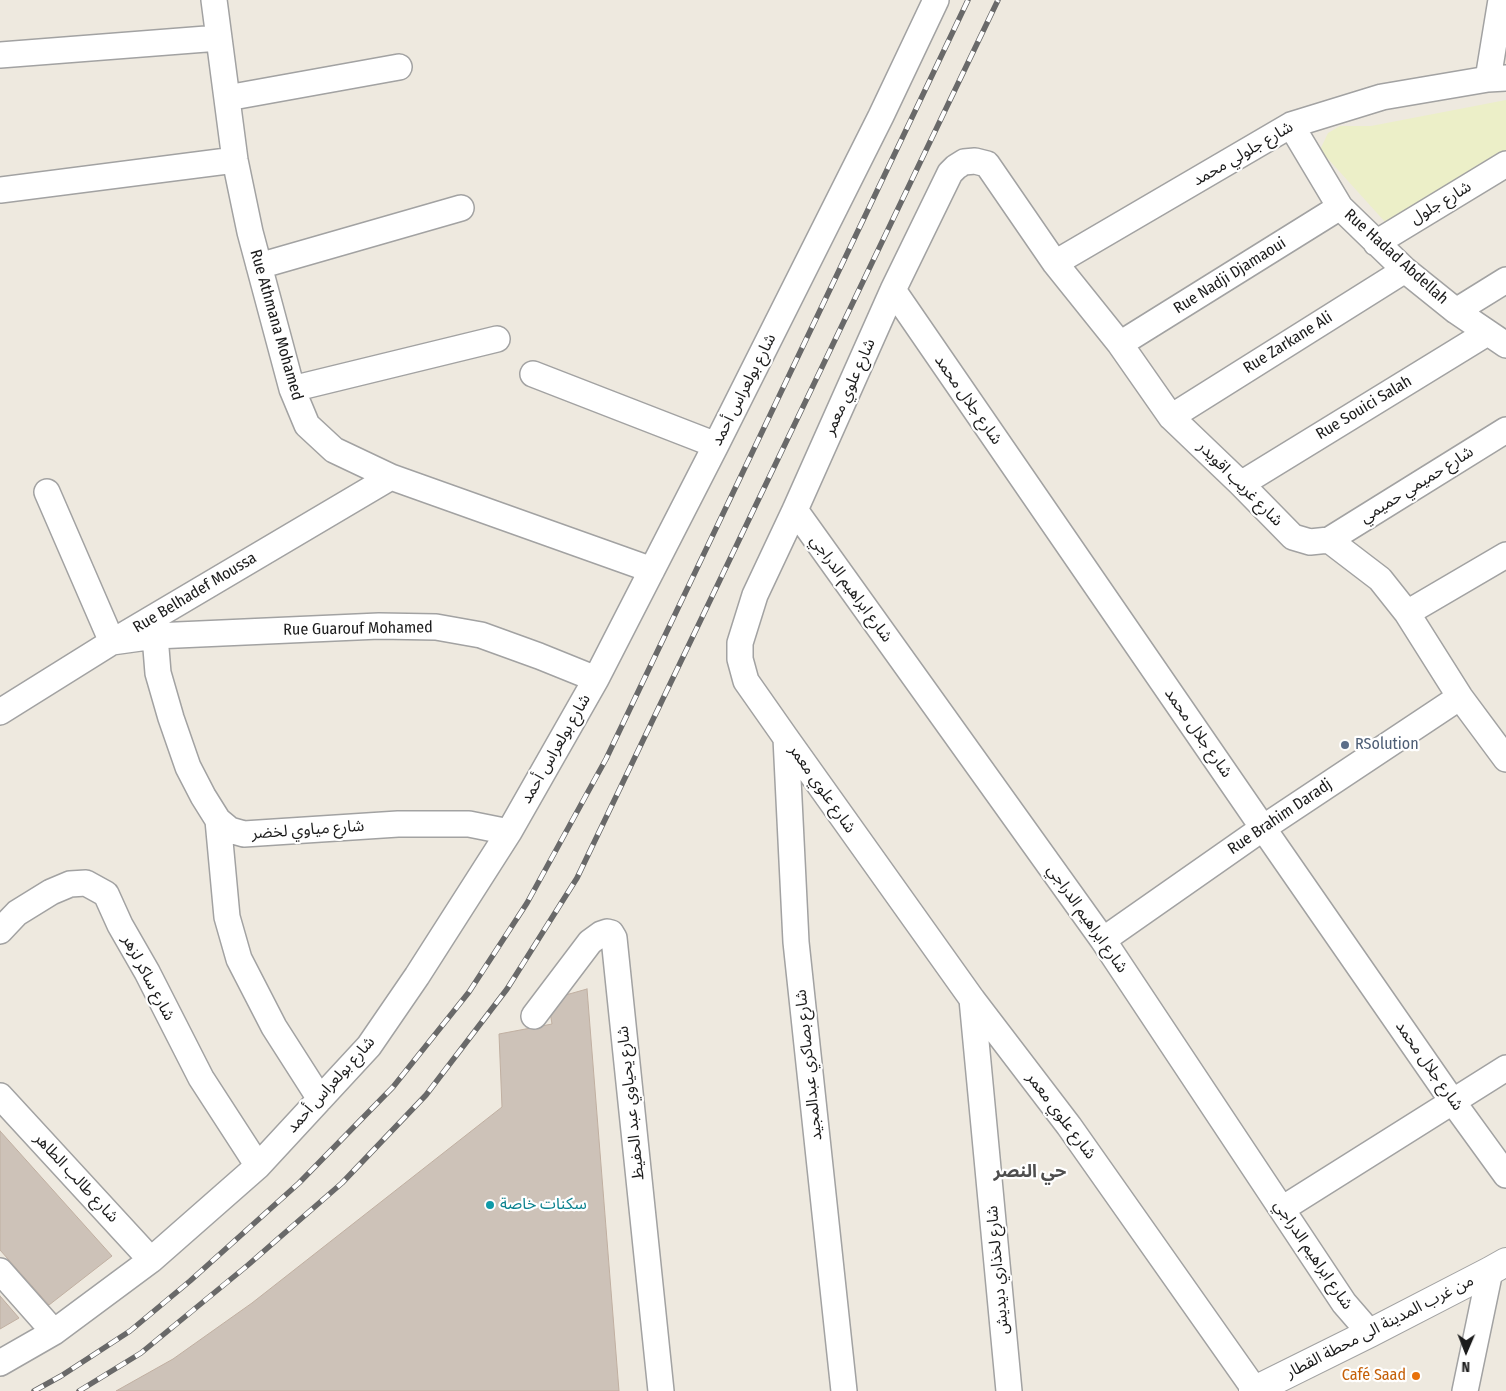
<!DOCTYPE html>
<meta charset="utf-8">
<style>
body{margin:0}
#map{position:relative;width:1506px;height:1391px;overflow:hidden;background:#eee9df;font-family:"Fira Sans Condensed",sans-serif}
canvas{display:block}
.north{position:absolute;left:1441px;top:1326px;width:50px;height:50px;-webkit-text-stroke:4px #fff;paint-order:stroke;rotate:181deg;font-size:14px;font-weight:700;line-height:20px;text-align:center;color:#1b1b1b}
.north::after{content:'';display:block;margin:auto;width:18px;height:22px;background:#1b1b1b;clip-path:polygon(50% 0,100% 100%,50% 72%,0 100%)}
</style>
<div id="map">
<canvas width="1506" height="1391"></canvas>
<div class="north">N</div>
</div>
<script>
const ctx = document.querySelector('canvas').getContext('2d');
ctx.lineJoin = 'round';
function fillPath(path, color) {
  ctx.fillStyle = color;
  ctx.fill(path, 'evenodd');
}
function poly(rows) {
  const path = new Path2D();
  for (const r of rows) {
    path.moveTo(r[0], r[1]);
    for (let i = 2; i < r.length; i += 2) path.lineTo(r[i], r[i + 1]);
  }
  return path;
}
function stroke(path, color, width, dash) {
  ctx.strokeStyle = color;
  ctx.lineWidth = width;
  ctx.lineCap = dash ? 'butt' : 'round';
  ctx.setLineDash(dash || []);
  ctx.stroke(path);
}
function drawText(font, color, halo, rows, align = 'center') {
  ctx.font = font + ' "Fira Sans Condensed","Noto Sans Arabic",sans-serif';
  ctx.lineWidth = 4.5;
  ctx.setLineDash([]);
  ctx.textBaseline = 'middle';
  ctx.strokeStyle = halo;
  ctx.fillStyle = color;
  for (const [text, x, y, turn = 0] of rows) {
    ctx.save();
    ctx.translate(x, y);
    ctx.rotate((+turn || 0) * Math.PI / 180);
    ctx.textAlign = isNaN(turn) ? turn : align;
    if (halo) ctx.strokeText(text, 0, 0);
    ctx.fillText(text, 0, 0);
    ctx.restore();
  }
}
const farmland = poly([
 [1506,100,1506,155,1386,223,1320,150,1328,133,1340,126,1371,126]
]);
const building = poly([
 [587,989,619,1391,116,1391,173,1359,252,1303,502,1107,499,1034,552,1024,548,1000,587,989],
 [0,1131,112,1256,49,1305,0,1250,0,1131],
 [0,1296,19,1318,0,1329,0,1296]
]);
const minor = poly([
 [214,0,235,160,250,232,292,389,307,425,334,450,391,477,652,570],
 [0,55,219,38],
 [1488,79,1501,0],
 [227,98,399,67],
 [1291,125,1340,207,1405,270,1456,311,1506,345],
 [0,190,235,160],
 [1376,243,1506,164],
 [1055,263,1291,125,1382,97,1488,79,1506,78],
 [259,266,461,208],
 [893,290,1263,828,1453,1102,1506,1175],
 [1456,311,1506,280],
 [1120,344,1340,207],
 [533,374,716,445],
 [292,389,497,339],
 [1171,417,1405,270],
 [1241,484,1487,333],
 [47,492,112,642,155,636,379,626,436,627,481,635,539,656,596,679],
 [795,510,1103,940,1344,1303,1370,1333],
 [1329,540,1506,430],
 [1407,613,1506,555],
 [155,636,158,673,171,718,188,767,203,796,218,820,230,830,244,834,398,824,469,824,509,832],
 [0,712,112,642,391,477],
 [786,738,796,942,844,1391],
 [218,820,227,917,239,959,274,1027,320,1099],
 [0,931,17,913,51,892,70,884,86,883,106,894,120,925,147,972,201,1078,258,1166],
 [1103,940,1263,828,1460,697],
 [972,999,1009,1391],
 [534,1016,590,942,601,934,607,932,611,933,614,938,661,1391],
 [0,1096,151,1260],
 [1282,1209,1506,1068],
 [0,1271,54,1332],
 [0,1363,54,1332,151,1260,258,1166,369,1046,417,976,509,832,596,679,716,445,881,116,936,0],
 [1255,1390,1069,1126,972,999,786,738,746,681,740,659,740,643,755,595,795,510,893,290,950,173,956,167,964,162,975,161,987,164,1055,263,1120,344,1171,417,1241,484,1293,537,1310,542,1329,540,1380,579,1407,613,1460,697,1506,759],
 [1465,1391,1490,1271]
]);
const tertiary = poly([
 [1253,1391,1370,1333,1490,1271,1506,1262]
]);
const rail = poly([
 [34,1391,61,1376,130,1331,190,1281,299,1183,393,1087,469,992,527,903,606,759,968,0],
 [79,1391,141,1353,248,1265,342,1183,426,1095,507,989,577,878,998,0]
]);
const markers = [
 [1345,745,5,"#5c6f8a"],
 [490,1205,5,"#0f9aa8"],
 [1416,1376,5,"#e8710a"]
];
const streetNames = [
 ["شارع جلولي محمد",1243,154,-30],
 ["شارع جلول",1441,203,-31],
 ["Rue Hadad Abdellah",1396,257,42],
 ["Rue Nadji Djamaoui",1230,276,-32],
 ["Rue Athmana Mohamed",276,325,74],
 ["Rue Zarkane Ali",1288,343,-32],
 ["شارع علوي معمر",850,387,-66],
 ["شارع بولعراس أحمد",744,390,-63],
 ["شارع جلال محمد",968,400,55],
 ["Rue Souici Salah",1364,408,-31],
 ["شارع غريب اقويدر",1240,484,45],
 ["شارع حميمي حميمي",1417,485,-32],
 ["شارع ابراهيم الدراجي",851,589,54],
 ["Rue Belhadef Moussa",195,593,-31],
 ["Rue Guarouf Mohamed",358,629,-1],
 ["شارع جلال محمد",1198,733,55],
 ["شارع بولعراس أحمد",556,749,-60],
 ["شارع علوي معمر",822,789,55],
 ["Rue Brahim Daradj",1280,817,-34],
 ["شارع مياوي لخضر",308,830,-4],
 ["شارع ابراهيم الدراجي",1087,919,55],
 ["شارع ساكر لزهر",148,978,62],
 ["شارع بصاكري عبدالمجيد",809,1065,-96],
 ["شارع جلال محمد",1429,1066,55],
 ["شارع بولعراس أحمد",331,1085,-48],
 ["شارع يحياوي عبد الحفيظ",631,1103,-96],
 ["شارع علوي معمر",1061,1116,53],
 ["شارع طالب الطاهر",76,1178,47],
 ["شارع ابراهيم الدراجي",1313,1255,56],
 ["شارع لخذاري ديديش",998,1270,-95],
 ["من غرب المدينة الى محطة القطار",1380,1327,-27]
];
const serviceNames = [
 ["RSolution",1355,745]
];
const cultureNames = [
 ["سكنات خاصة",500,1205]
];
const foodNames = [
 ["Café Saad",1406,1376]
];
const neighbourhoodNames = [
 ["حي النصر",1030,1172]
];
fillPath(farmland, '#ecefc8');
fillPath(building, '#cdc2b8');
stroke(building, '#c0afa1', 1);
stroke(minor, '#a2a2a2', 28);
stroke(tertiary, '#a2a2a2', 30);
stroke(minor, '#fff', 25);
stroke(tertiary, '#fff', 28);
stroke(rail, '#696969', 5.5);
stroke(rail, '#fff', 4, [11]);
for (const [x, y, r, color] of markers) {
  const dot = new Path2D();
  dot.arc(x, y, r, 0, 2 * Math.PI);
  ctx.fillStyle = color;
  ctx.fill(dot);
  stroke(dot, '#fff', 2);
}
drawText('16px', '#1b1b1b', '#fff', streetNames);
drawText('16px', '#4e5e75', '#fff', serviceNames, 'left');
drawText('16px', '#0d838f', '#fff', cultureNames, 'left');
drawText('16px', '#c56008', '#fff', foodNames, 'right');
drawText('bold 18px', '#4e4e4e', '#fff', neighbourhoodNames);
</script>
